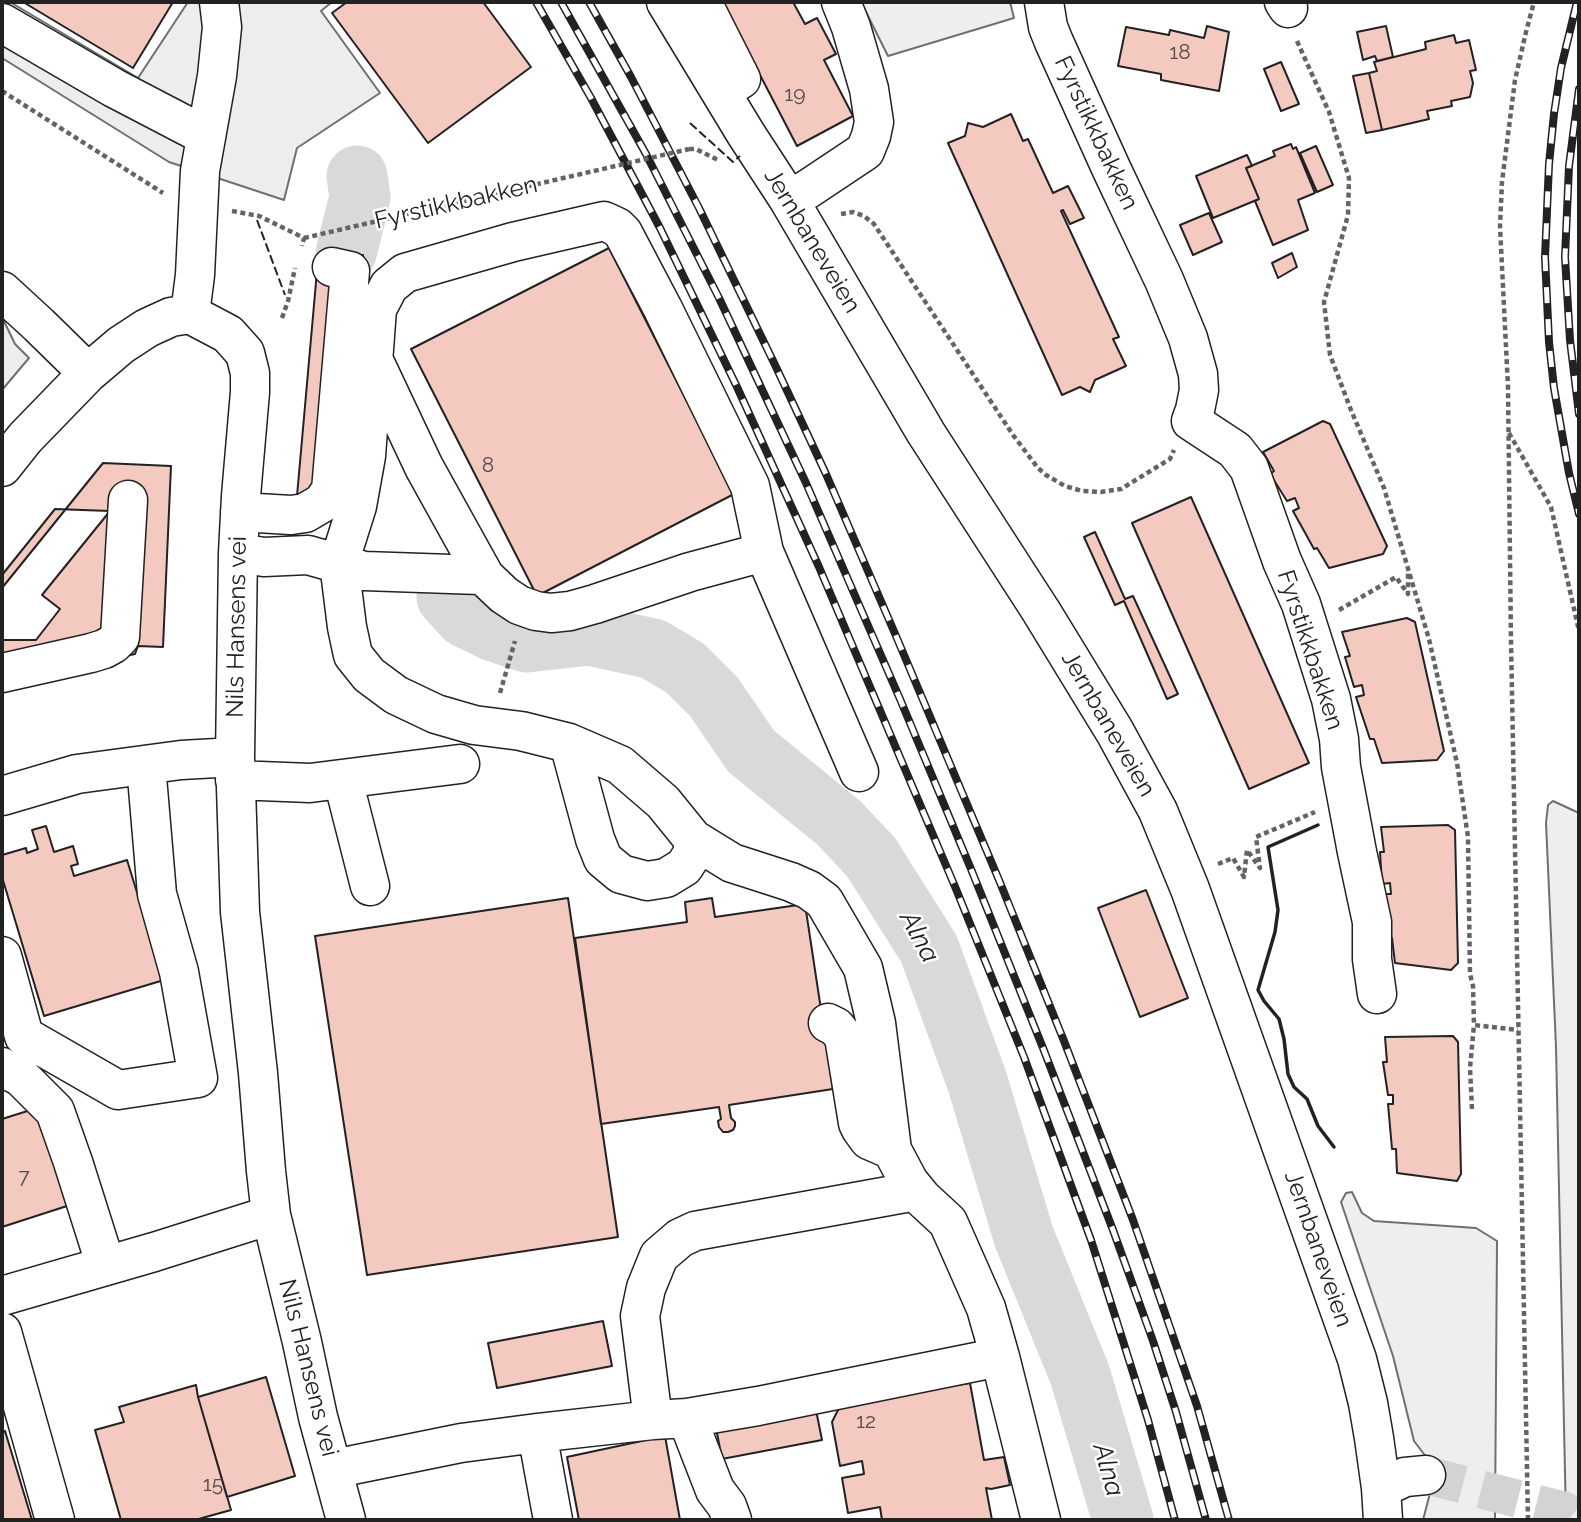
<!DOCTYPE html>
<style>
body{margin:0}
#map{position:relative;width:1581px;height:1522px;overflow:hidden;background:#fff;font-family:Raleway,sans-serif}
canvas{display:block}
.frame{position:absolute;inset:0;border:4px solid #222;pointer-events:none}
</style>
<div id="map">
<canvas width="1581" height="1522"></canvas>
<div class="frame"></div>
</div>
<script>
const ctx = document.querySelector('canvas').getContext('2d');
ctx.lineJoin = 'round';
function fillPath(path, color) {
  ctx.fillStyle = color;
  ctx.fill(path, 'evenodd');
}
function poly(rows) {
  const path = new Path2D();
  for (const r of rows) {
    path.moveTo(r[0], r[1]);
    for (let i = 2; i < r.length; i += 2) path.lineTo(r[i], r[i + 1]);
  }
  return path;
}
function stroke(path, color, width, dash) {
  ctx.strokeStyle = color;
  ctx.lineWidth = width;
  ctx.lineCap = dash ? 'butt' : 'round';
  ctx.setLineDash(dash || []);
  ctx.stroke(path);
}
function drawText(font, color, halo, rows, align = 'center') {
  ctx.font = font + ' Raleway,sans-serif';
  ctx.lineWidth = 5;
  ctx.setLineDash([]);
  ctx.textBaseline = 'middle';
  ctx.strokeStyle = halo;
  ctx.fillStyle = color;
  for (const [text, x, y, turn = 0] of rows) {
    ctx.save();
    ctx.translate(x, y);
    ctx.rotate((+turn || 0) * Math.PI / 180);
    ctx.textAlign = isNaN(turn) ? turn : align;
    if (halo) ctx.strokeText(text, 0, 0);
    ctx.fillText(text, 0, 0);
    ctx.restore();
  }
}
const green = poly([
 [861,2,1010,2,1014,18,888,56,861,2],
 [1553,801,1579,813,1579,1520,1566,1520,1556,1047,1546,823,1548,805,1553,801],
 [1352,1192,1362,1213,1374,1221,1476,1228,1497,1241,1495,1520,1423,1520,1429,1497,1435,1479,1427,1458,1414,1441,1393,1356,1341,1202,1346,1193,1352,1192]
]);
const parking = poly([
 [2,2,10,2,138,78,188,2,332,2,321,11,380,93,297,148,284,200,169,162,2,58,2,2],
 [2,317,15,344,29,358,2,390,2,317]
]);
const river = poly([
 [346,253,360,197,357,176],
 [447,597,465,617,494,631,527,642,589,635,653,649,685,668,714,697,751,751,839,823,871,857,929,949,977,1081,1024,1237,1080,1375,1123,1520]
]);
const building = poly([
 [23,2,173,2,133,68,23,2],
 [347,2,483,2,531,67,428,143,332,13,347,2],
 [722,2,793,2,805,24,817,18,836,54,824,60,853,116,797,146,722,2],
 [1207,26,1229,32,1219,91,1161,80,1161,74,1118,66,1126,27,1169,35,1170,30,1204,38,1207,26],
 [1386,26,1393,57,1377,61,1375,56,1363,60,1357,32,1386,26],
 [1454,35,1456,43,1469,40,1476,70,1470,71,1473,83,1470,97,1451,101,1452,106,1427,111,1429,119,1382,130,1369,73,1377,71,1374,62,1426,49,1425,42,1454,35],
 [1281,62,1299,104,1281,111,1264,69,1281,62],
 [1369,73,1382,130,1366,133,1353,76,1369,73],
 [1011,114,1023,141,1028,139,1053,193,1068,186,1084,218,1070,224,1063,210,1061,211,1119,337,1113,339,1126,366,1095,380,1090,392,1080,387,1062,395,948,143,965,136,968,123,983,127,1011,114],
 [1291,144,1293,149,1296,147,1315,193,1298,200,1308,230,1273,245,1255,201,1259,199,1246,168,1275,156,1273,151,1291,144],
 [1316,146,1333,185,1317,192,1300,153,1316,146],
 [1247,155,1252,166,1246,168,1259,199,1213,218,1196,176,1247,155],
 [1209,213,1222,242,1193,255,1180,225,1209,213],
 [609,248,734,494,537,596,411,349,609,248],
 [1292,253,1297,267,1278,278,1272,263,1292,253],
 [363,255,340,501,297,496,317,271,331,257,363,255],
 [1323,421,1330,424,1387,546,1383,554,1329,568,1317,548,1314,549,1293,511,1299,508,1295,498,1287,501,1270,474,1274,471,1263,452,1323,421],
 [103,463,171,466,163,647,138,646,135,654,2,683,2,588,103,463],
 [1191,497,1309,763,1249,789,1132,523,1191,497],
 [55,509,110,511,42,595,60,609,36,640,2,640,2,575,55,509],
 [1095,532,1125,599,1133,596,1178,694,1167,699,1124,601,1115,605,1084,537,1095,532],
 [1407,618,1415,622,1444,751,1437,760,1382,763,1374,739,1370,739,1356,697,1364,695,1362,685,1354,687,1345,657,1350,656,1342,632,1407,618],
 [1448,825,1455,830,1458,963,1451,970,1395,963,1392,938,1388,938,1385,894,1391,894,1390,883,1382,884,1380,852,1384,852,1381,827,1448,825],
 [46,826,54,852,73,846,78,864,71,866,74,876,127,860,164,980,44,1016,2,877,2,855,26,848,27,853,38,849,32,830,46,826],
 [1146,890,1188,998,1140,1017,1098,908,1146,890],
 [568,898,618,1237,367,1275,315,936,568,898],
 [712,898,715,917,805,904,833,1089,729,1105,731,1118,735,1122,735,1126,733,1130,728,1132,723,1132,719,1127,718,1121,721,1119,719,1107,601,1124,575,938,687,922,685,902,712,898],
 [1453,1036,1458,1042,1461,1174,1457,1181,1397,1173,1396,1149,1392,1149,1388,1104,1393,1104,1393,1095,1388,1095,1383,1062,1387,1062,1385,1037,1453,1036],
 [37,1108,67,1206,2,1227,2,1119,37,1108],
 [603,1321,612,1366,497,1388,488,1343,603,1321],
 [266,1377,295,1476,227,1497,198,1397,266,1377],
 [970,1383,984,1460,1004,1457,1010,1485,991,1489,986,1488,992,1520,882,1520,880,1507,848,1513,842,1478,864,1474,862,1461,840,1466,832,1422,841,1404,970,1383],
 [196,1385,198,1397,231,1510,195,1520,121,1520,95,1430,124,1422,119,1407,196,1385],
 [815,1405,822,1440,722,1459,715,1423,815,1405],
 [5,1431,32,1520,2,1520,2,1432,5,1431],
 [665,1436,680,1520,579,1520,567,1457,665,1436]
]);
const minorTunnel = poly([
 [1426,1475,1565,1511,1576,1520]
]);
const path = poly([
 [1297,41,1329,112,1349,178,1348,215,1324,302,1330,355,1351,410,1384,488,1429,639,1457,763,1468,837,1470,974,1473,986,1474,1025,1518,1030],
 [2,91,163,193],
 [689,149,696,149,718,160],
 [232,211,259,216,304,238,302,246],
 [841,214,853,212,864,216,874,224,1013,435,1038,468,1046,475,1065,486,1082,491,1101,492,1121,489,1170,459,1174,450],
 [282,318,288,301,295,268],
 [1509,433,1551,507,1579,631],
 [1339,610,1396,577,1408,594,1408,573],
 [500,693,515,641],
 [1218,864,1233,858,1244,877,1247,850,1260,868,1256,837,1315,812],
 [1472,1109,1470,1068,1474,1025],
 [1528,1520,1511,642,1508,387,1500,226,1502,182,1515,80,1526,32,1534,2]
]);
const minor = poly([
 [666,2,746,134,789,200,926,433,1041,611,1115,732,1158,811,1190,889,1357,1359,1368,1403,1374,1438,1381,1488,1383,1520],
 [702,2,741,79,728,87],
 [1044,2,1048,27,1054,42,1111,168,1164,280,1188,338,1198,374,1199,390,1195,410,1191,421,1235,450,1249,468,1282,561,1301,604,1331,699,1339,739,1341,767,1357,852,1372,922,1372,959,1377,994],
 [1284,2,1288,8],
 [2,23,114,88,206,136],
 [789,200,808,189,865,151,871,136,874,122,869,89,851,27,841,2],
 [2,291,39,325,88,373],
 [190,314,195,275,200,171,217,76,222,27,219,2],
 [374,361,424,467,485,577,504,595,519,605,536,611,551,613,570,611,595,604,690,572,764,552],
 [2,467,25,438,88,373,121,345,147,328,171,317,190,314,228,334,245,353,250,373,250,392,241,496,238,553,235,757,240,912,258,1073,266,1171,271,1215,302,1342,318,1417,346,1520],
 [240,512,291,515,305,513,322,503,331,490,350,271,332,267],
 [238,553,264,557,308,555,364,571,480,575,485,577],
 [2,673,91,653,104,649,113,644,120,637,128,500],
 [569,743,595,839,603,859,621,874,647,881,666,878,684,867,693,853,693,839,663,802,620,765,569,743,521,731,474,725,436,714,396,695,369,675,353,655,347,627,339,563,357,506,366,456,377,309,389,286,405,273,513,242,604,221,617,227,623,233,663,309,750,486,764,552,859,772],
 [235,780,310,783,460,764],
 [343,780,370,886],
 [2,796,77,774,181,760,235,757],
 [693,839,732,863,791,882,809,890,824,901,863,968,876,1023,892,1150,909,1182,922,1198,948,1222,986,1308,1000,1357],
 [2,956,24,1036,118,1090,198,1078,179,972,157,894,146,765],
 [828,1023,836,1027,844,1037,858,1123,861,1129,869,1140,892,1150],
 [2,1067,21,1077,55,1111,73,1162,106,1266],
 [2,1296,154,1252,271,1215],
 [2,1332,55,1520],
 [687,1418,715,1490,727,1506,732,1520],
 [653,1420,687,1418,758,1406,1000,1357,1041,1520],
 [537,1433,553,1520],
 [333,1469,461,1443,537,1433,653,1420,640,1316,646,1288,659,1256,680,1238,695,1231,916,1191],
 [1381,1488,1405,1477,1426,1475]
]);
const rail = poly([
 [536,2,591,98,660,228,737,387,819,567,956,889,1024,1057,1091,1240,1148,1420,1175,1520],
 [561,2,646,154,719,298,806,483,900,699,971,869,1043,1048,1113,1230,1153,1341,1176,1412,1206,1520],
 [589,2,631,77,699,208,776,367,826,474,896,636,999,880,1064,1041,1133,1220,1197,1406,1229,1520],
 [1577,2,1561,68,1554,114,1549,164,1545,257,1549,342,1554,388,1569,473,1579,514],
 [1579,89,1569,166,1565,257,1570,340,1579,414]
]);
const pathBridge = poly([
 [304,238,689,149]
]);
const fence = poly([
 [690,123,733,162,740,156],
 [257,220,285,295]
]);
const wall = poly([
 [1318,825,1268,847,1278,910,1275,932,1258,990,1264,1001,1279,1019,1284,1039,1288,1074,1294,1087,1307,1099,1318,1126,1334,1147]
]);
const numberNames = [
 ["18",1180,53],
 ["19",795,95],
 ["8",488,466],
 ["7",24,1177],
 ["12",866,1422],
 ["15",213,1485]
];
const streetNames = [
 ["Fyrstikkbakken",1096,133,65],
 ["Fyrstikkbakken",456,203,-13],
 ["Jernbaneveien",812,241,59],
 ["Nils Hansens vei",237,627,-89],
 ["Fyrstikkbakken",1310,650,72],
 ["Jernbaneveien",1108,724,60],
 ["Jernbaneveien",1318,1249,71],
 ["Nils Hansens vei",308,1368,76]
];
const waterNames = [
 ["Alna",919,937,62],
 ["Alna",1108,1470,74]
];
fillPath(green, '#eee');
stroke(green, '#6f6f6f', 2);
fillPath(parking, '#ededed');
stroke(parking, '#6f6f6f', 2);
stroke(river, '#d9d9d9', 61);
fillPath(building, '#f3c9c0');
stroke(building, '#222', 2);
stroke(minorTunnel, '#d3d3d3', 38, [38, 19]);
stroke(minor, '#222', 41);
stroke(path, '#646464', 4.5, [5, 3.5]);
stroke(minor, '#fff', 38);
stroke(rail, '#222', 8);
stroke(rail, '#fff', 5, [16]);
stroke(pathBridge, '#646464', 4.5, [5, 3.5]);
stroke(fence, '#222', 2, [9, 3.5]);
stroke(wall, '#222', 3.5);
drawText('21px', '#564c4a', null, numberNames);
drawText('24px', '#222', '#fff', streetNames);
drawText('italic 26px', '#222', '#fff', waterNames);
</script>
